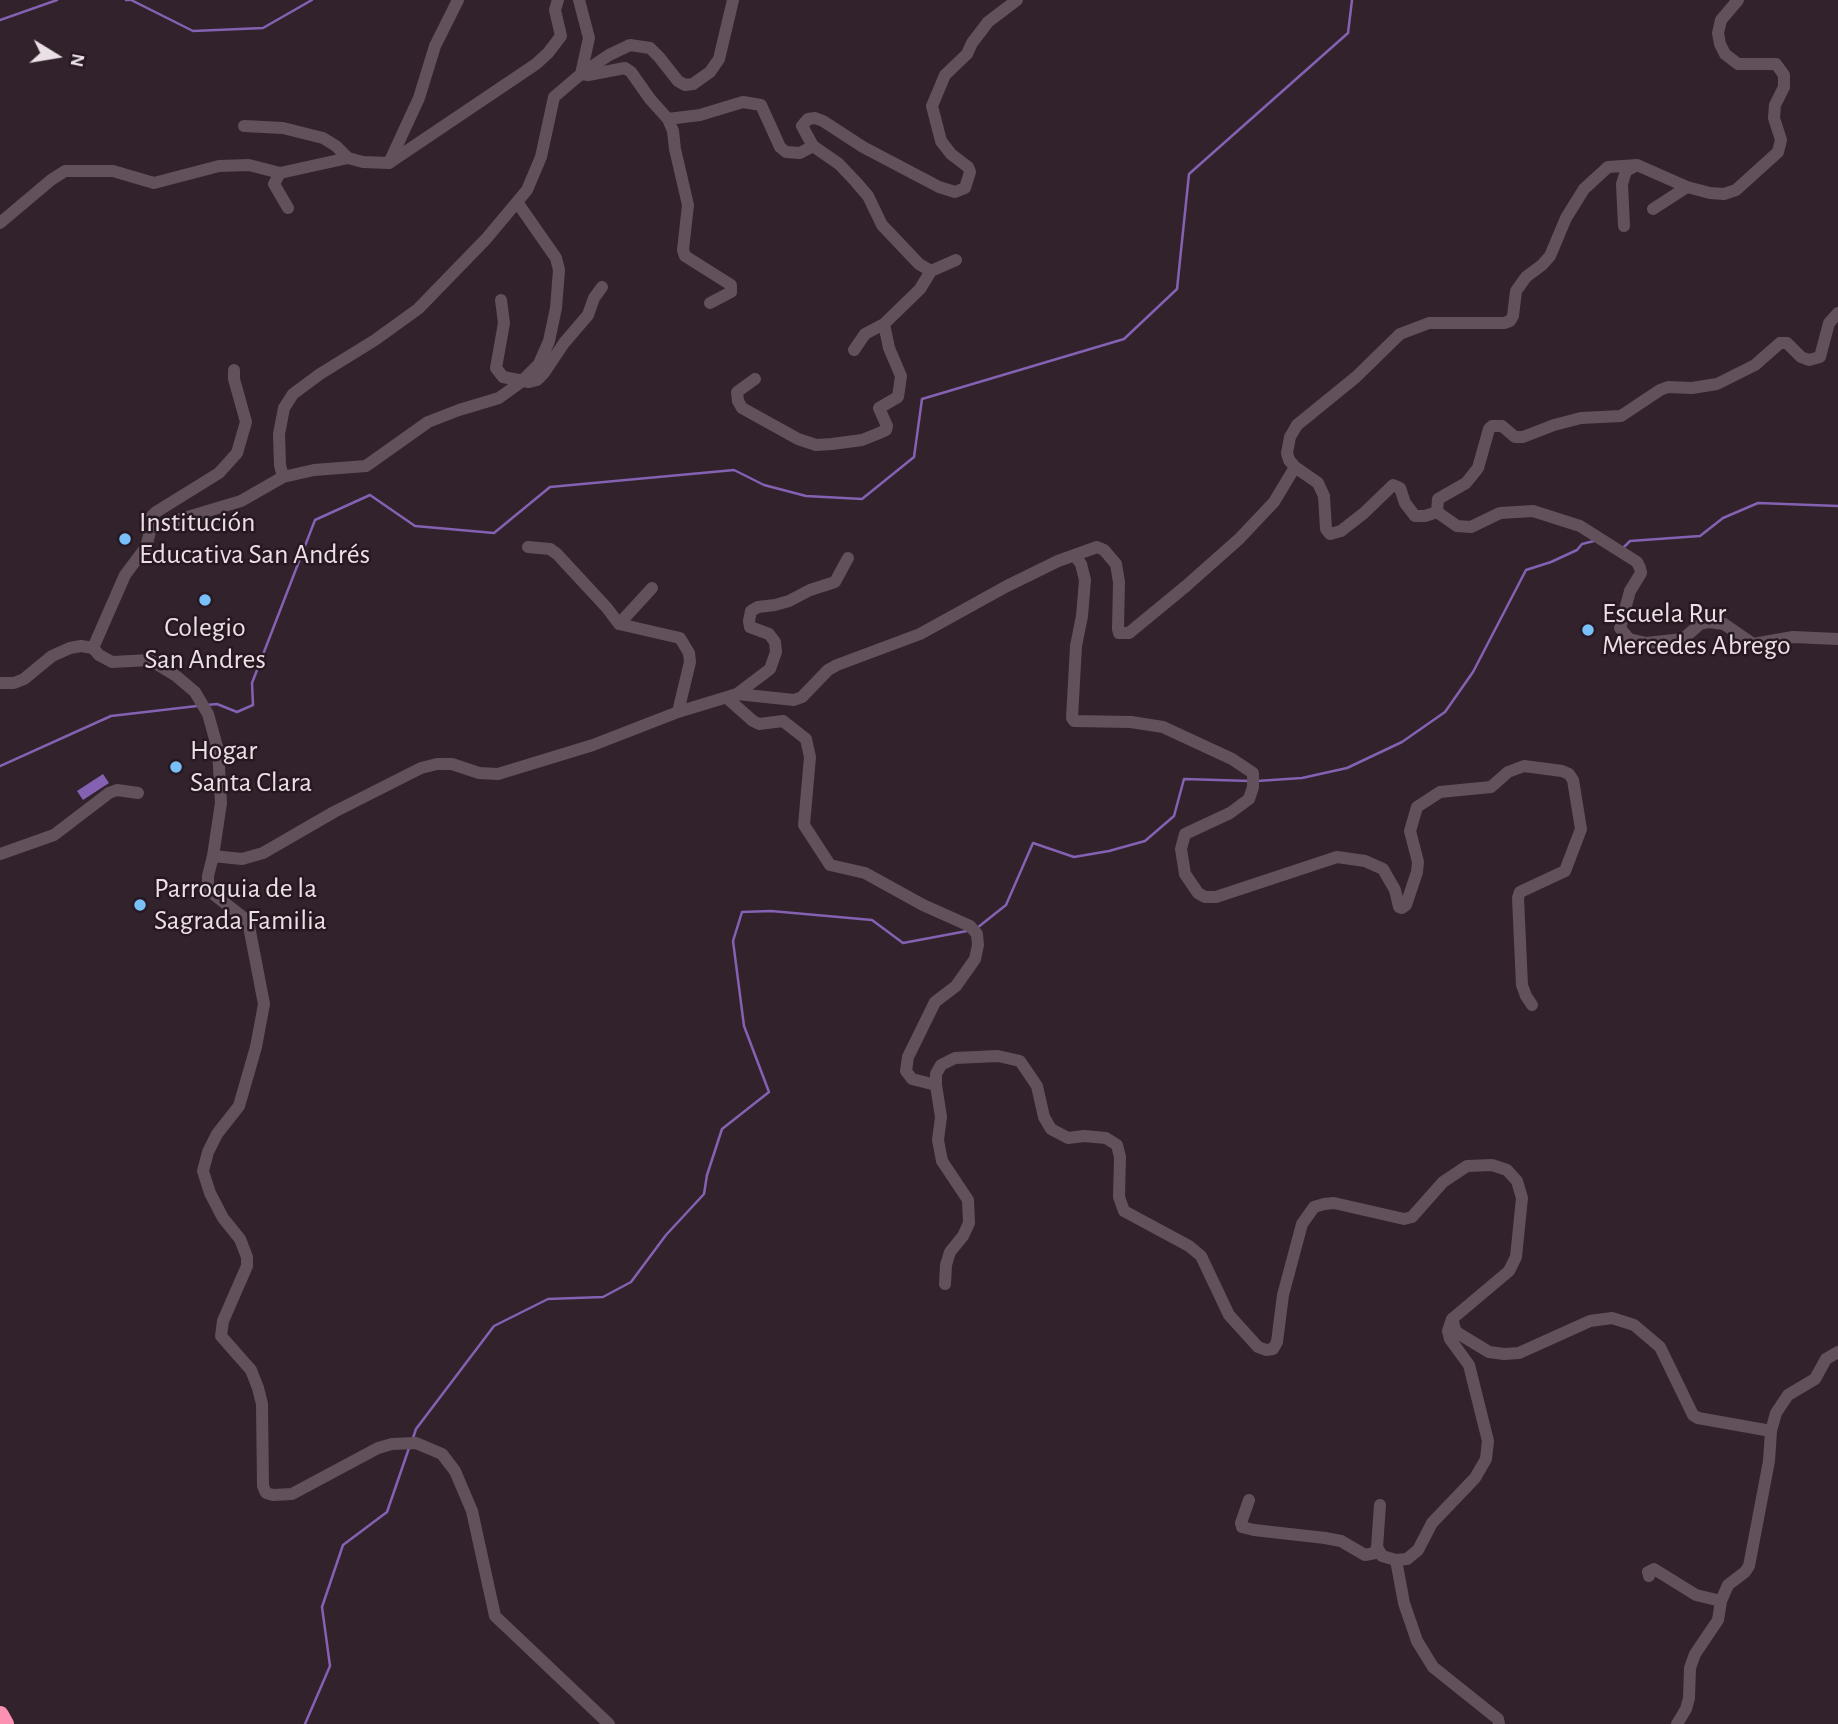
<!DOCTYPE html>
<meta charset="utf-8">
<style>
body{margin:0}
#map{position:relative;width:1838px;height:1724px;overflow:hidden;background:#31222b;font-family:"Alegreya Sans",sans-serif}
canvas{display:block}
.north{position:absolute;left:21px;top:21px;width:70px;height:70px;-webkit-text-stroke:5px #271821;paint-order:stroke;rotate:101deg;font-size:19px;font-weight:700;line-height:28px;text-align:center;color:#eae0e6}
.north::after{content:'';display:block;margin:auto;width:24px;height:32px;background:#eae0e6;clip-path:polygon(50% 0,100% 100%,50% 72%,0 100%)}
</style>
<div id="map">
<canvas width="1838" height="1724"></canvas>
<div class="north">N</div>
</div>
<script>
const ctx = document.querySelector('canvas').getContext('2d');
ctx.lineJoin = 'round';
function fillPath(path, color) {
  ctx.fillStyle = color;
  ctx.fill(path, 'evenodd');
}
function poly(rows) {
  const path = new Path2D();
  for (const r of rows) {
    path.moveTo(r[0], r[1]);
    for (let i = 2; i < r.length; i += 2) path.lineTo(r[i], r[i + 1]);
  }
  return path;
}
function stroke(path, color, width, dash) {
  ctx.strokeStyle = color;
  ctx.lineWidth = width;
  ctx.lineCap = dash ? 'butt' : 'round';
  ctx.setLineDash(dash || []);
  ctx.stroke(path);
}
function drawText(font, color, halo, rows, align = 'center') {
  ctx.font = font + ' "Alegreya Sans",sans-serif';
  ctx.lineWidth = 5;
  ctx.setLineDash([]);
  ctx.textBaseline = 'middle';
  ctx.strokeStyle = halo;
  ctx.fillStyle = color;
  for (const [text, x, y, turn = 0] of rows) {
    ctx.save();
    ctx.translate(x, y);
    ctx.rotate((+turn || 0) * Math.PI / 180);
    ctx.textAlign = isNaN(turn) ? turn : align;
    if (halo) ctx.strokeText(text, 0, 0);
    ctx.fillText(text, 0, 0);
    ctx.restore();
  }
}
const water = poly([
 [103,774,109,783,83,800,77,791]
]);
const stream = poly([
 [126,0,131,0,193,31,263,28,312,0],
 [0,20,57,0],
 [1623,548,1630,541,1700,536,1723,518,1758,503,1838,506],
 [207,705,217,704,237,712,253,705,252,683,315,520,370,495,415,526,494,533,550,487,734,470,764,485,806,496,862,499,914,457,922,399,1124,339,1177,289,1189,174,1348,33,1352,0],
 [0,766,111,716,197,706],
 [1257,781,1302,778,1347,768,1402,742,1445,712,1473,672,1526,570,1551,562,1577,550,1582,544,1594,541],
 [977,928,1006,905,1033,843,1074,857,1109,851,1145,841,1174,816,1184,779,1250,781],
 [413,1438,416,1429,494,1326,548,1299,603,1297,631,1282,666,1235,704,1194,707,1175,722,1129,769,1092,744,1026,733,941,742,912,771,911,872,920,903,943,967,931],
 [305,1724,330,1666,322,1607,343,1545,387,1512,409,1448]
]);
const minor = poly([
 [579,0,589,38,581,74],
 [581,74,588,75,625,68,631,72,650,99,668,119,700,115,743,102,761,105,780,147,786,152,800,153,813,146,802,126,808,119,815,118,823,121,863,147,939,187,955,192,965,188,970,172,968,167,951,154,941,141,932,106,945,75,967,54,972,43,988,22,1017,0],
 [668,119,673,131,675,149,688,205,683,250,685,256,731,285,731,292,710,303],
 [244,126,283,128,323,138,336,146,348,158],
 [813,146,839,164,856,182,868,196,882,225,919,264,931,271,956,260],
 [389,163,419,98,435,46,458,0],
 [280,173,274,184,288,208],
 [1653,209,1687,187],
 [0,223,51,180,65,171,113,171,154,183,219,166,249,165,280,173,348,158,363,162,389,163,536,64,548,53,561,36,555,10,558,0],
 [1624,226,1622,184,1626,171,1637,165],
 [501,300,504,323,496,368,503,377,529,382,537,380,544,373,564,343,588,315,594,298,602,287],
 [854,350,865,334,884,324,920,289,931,271],
 [755,379,737,392,738,401,742,408,798,439,816,445,832,444,862,440,877,434,886,430,887,426,879,408,898,397,901,376,889,348,884,324],
 [1295,467,1289,460,1287,453,1290,437,1297,425,1356,377,1400,334,1429,323,1504,323,1510,321,1513,316,1516,291,1526,277,1542,265,1550,256,1566,218,1584,189,1608,167,1637,165,1687,187,1710,193,1724,194,1736,190,1778,152,1781,140,1774,118,1775,105,1784,87,1784,75,1776,64,1738,64,1725,54,1720,44,1718,33,1721,20,1738,0],
 [283,477,314,470,366,466,428,422,459,410,499,398,521,382,539,364,549,341,556,308,559,270,556,258,517,202],
 [1437,512,1438,499,1466,483,1478,468,1489,429,1492,426,1502,426,1515,437,1523,437,1554,425,1581,418,1621,416,1660,390,1668,387,1692,388,1717,384,1755,365,1780,343,1787,343,1801,357,1809,360,1820,357,1829,323,1838,313],
 [151,528,152,516,156,512,219,473,237,453,246,422,234,379,234,370],
 [528,547,550,549,557,554,607,608,619,624,680,638,689,653,690,662,678,712],
 [1075,556,1081,564,1085,580,1082,616,1076,646,1072,718,1074,721,1131,722,1163,727,1232,759,1253,773,1253,787,1249,799,1230,813,1185,834,1181,849,1185,874,1198,893,1205,897,1216,897,1337,857,1365,861,1383,869,1395,890,1399,907,1402,908,1406,905,1417,872,1418,862,1410,831,1417,807,1440,792,1491,787,1508,772,1524,766,1562,771,1569,774,1573,780,1581,829,1565,871,1520,892,1518,898,1522,985,1526,996,1532,1005],
 [619,624,652,588],
 [93,648,125,575,146,547,151,528,241,501,283,477,280,465,279,434,284,408,293,394,320,374,375,340,418,309,486,239,527,190,541,157,554,97,581,74,609,55,630,45,650,48,659,57,678,81,685,85,693,84,710,72,719,59,733,0],
 [0,683,14,683,24,679,52,656,70,648,81,646,93,648,99,655,112,662,150,660,175,675,195,692,208,714,218,750,221,803,213,856,242,859,263,853,334,812,421,768,437,764,452,764,479,773,498,774,593,745,678,712,737,694,794,700,802,697,828,670,837,665,920,634,1007,586,1058,561,1097,547,1104,550,1116,564,1119,582,1118,629,1119,633,1129,633,1186,586,1239,539,1274,502,1295,467,1318,483,1324,496,1326,529,1330,534,1341,531,1364,513,1393,485,1400,488,1405,503,1415,516,1425,516,1437,512,1457,526,1471,527,1500,513,1533,511,1580,526,1637,562,1640,568,1641,573,1630,591,1620,628,1629,639,1646,643,1683,639,1700,624,1709,622,1724,624,1753,644,1793,637,1838,639],
 [737,694,770,669,776,652,775,642,769,634,750,627,749,621,751,611,758,607,775,605,789,601,810,590,835,582,848,558],
 [727,698,753,721,759,724,783,721,806,739,810,757,804,825,830,865,865,873,923,905,970,926,977,934,978,945,975,959,956,986,935,1002,908,1057,906,1071,912,1079,936,1085,941,1117,938,1140,942,1161,968,1200,969,1223,963,1236,950,1252,946,1265,945,1284],
 [0,854,54,835,109,793,117,790,138,793],
 [213,856,208,876,208,890,248,921,264,1004,256,1047,239,1106,217,1134,208,1152,203,1171,210,1193,223,1218,240,1239,247,1257,247,1266,223,1321,221,1336,251,1370,258,1388,262,1404,263,1486,266,1493,273,1495,292,1494,378,1448,392,1444,416,1443,442,1454,455,1471,472,1511,495,1616,609,1724],
 [936,1085,936,1074,941,1065,955,1058,998,1056,1020,1061,1037,1086,1044,1117,1051,1129,1068,1138,1084,1136,1106,1138,1117,1145,1120,1157,1119,1197,1124,1211,1189,1246,1201,1256,1229,1315,1258,1347,1266,1350,1273,1349,1277,1342,1283,1295,1302,1224,1314,1207,1324,1204,1334,1203,1404,1219,1412,1217,1443,1182,1467,1166,1492,1165,1507,1170,1517,1181,1522,1198,1516,1257,1509,1271,1452,1319,1448,1331,1450,1339,1469,1365,1488,1441,1486,1459,1475,1478,1432,1523,1418,1550,1407,1559,1396,1560,1382,1556,1377,1547,1380,1505],
 [1452,1319,1456,1332,1489,1352,1504,1354,1519,1353,1590,1321,1612,1318,1634,1325,1660,1347,1693,1415,1698,1418,1771,1431],
 [1249,1500,1241,1523,1242,1527,1254,1530,1325,1538,1341,1541,1365,1555,1375,1553,1377,1547],
 [1396,1560,1404,1603,1417,1641,1433,1667,1498,1719,1499,1724],
 [1649,1576,1648,1572,1654,1569,1696,1595,1721,1601],
 [1677,1724,1686,1709,1689,1698,1690,1668,1695,1654,1718,1620,1721,1601,1728,1585,1745,1572,1749,1566,1769,1461,1771,1431,1776,1413,1788,1395,1815,1379,1826,1359,1838,1352]
]);
const highway = poly([
 [0,1715,5,1724]
]);
const markers = [
 [125,539,7,"#79bff8"],
 [205,600,7,"#79bff8"],
 [1588,630,7,"#79bff8"],
 [176,767,7,"#79bff8"],
 [140,905,7,"#79bff8"]
];
const poiNames = [
 ["Institución",139,523],
 ["Educativa San Andrés",139,555],
 ["Escuela Rur",1602,614],
 ["Mercedes Abrego",1602,646],
 ["Colegio",205,628,"center"],
 ["San Andres",205,660,"center"],
 ["Hogar",190,751],
 ["Santa Clara",190,783],
 ["Parroquia de la",154,889],
 ["Sagrada Familia",154,921]
];
fillPath(water, '#8461b2');
stroke(stream, '#8461b2', 2.5);
stroke(minor, '#62515b', 12);
stroke(highway, '#fc91b3', 18);
for (const [x, y, r, color] of markers) {
  const dot = new Path2D();
  dot.arc(x, y, r, 0, 2 * Math.PI);
  ctx.fillStyle = color;
  ctx.fill(dot);
  stroke(dot, '#271821', 2.5);
}
drawText('28px', '#eae0e6', '#271821', poiNames, 'left');
</script>
